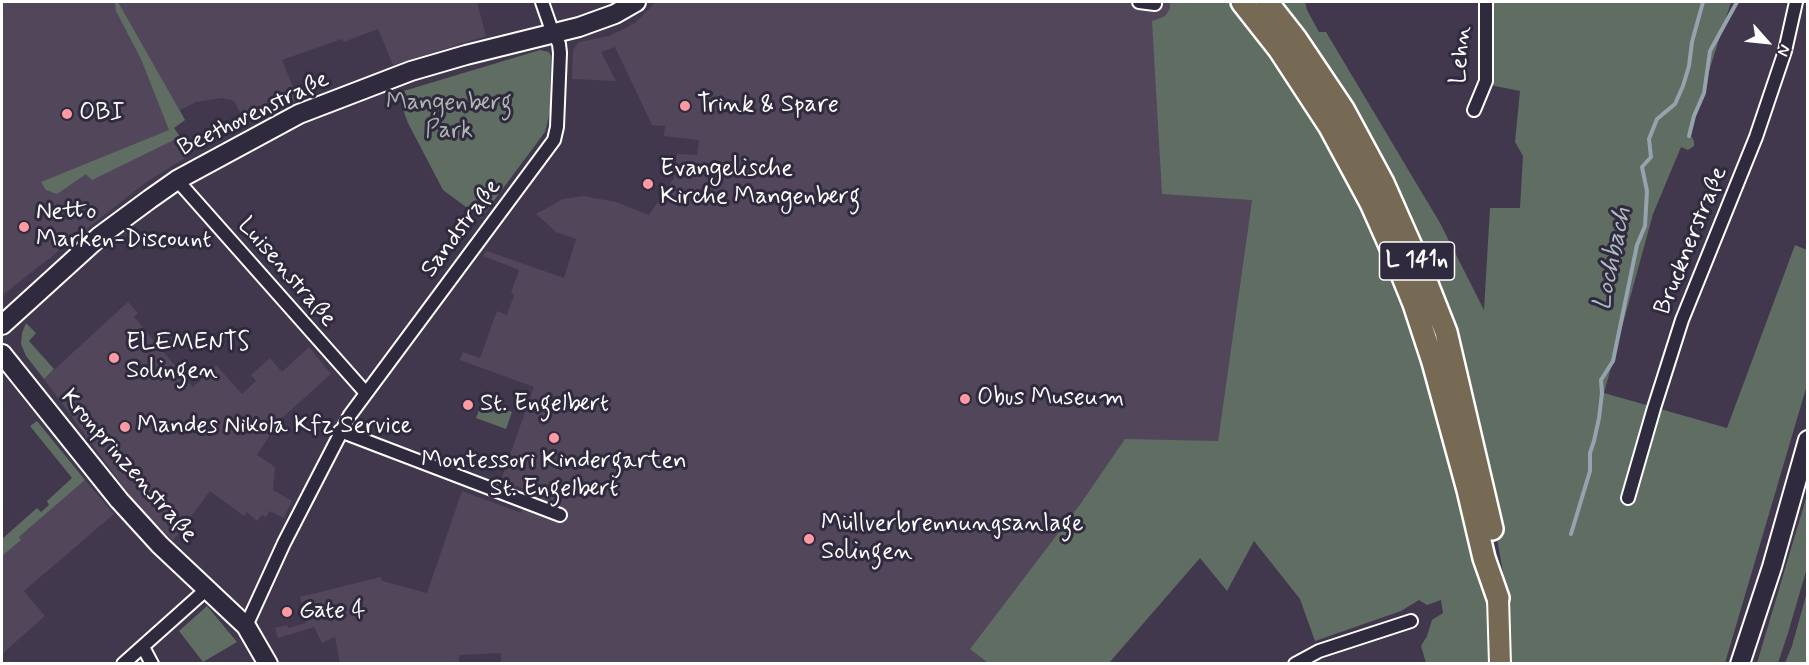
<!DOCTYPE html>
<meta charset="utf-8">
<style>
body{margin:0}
#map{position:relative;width:1809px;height:665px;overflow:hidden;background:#41384d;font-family:Mynerve,sans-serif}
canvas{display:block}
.frame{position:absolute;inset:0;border:3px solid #fff;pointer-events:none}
.north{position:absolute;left:1737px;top:12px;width:60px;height:60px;-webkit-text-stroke:4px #2f2a3d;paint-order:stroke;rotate:117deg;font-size:16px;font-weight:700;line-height:24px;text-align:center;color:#fff}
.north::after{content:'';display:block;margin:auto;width:21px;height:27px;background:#fff;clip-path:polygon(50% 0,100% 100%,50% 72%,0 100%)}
</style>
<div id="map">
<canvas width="1809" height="665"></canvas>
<div class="frame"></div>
<div class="north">N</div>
</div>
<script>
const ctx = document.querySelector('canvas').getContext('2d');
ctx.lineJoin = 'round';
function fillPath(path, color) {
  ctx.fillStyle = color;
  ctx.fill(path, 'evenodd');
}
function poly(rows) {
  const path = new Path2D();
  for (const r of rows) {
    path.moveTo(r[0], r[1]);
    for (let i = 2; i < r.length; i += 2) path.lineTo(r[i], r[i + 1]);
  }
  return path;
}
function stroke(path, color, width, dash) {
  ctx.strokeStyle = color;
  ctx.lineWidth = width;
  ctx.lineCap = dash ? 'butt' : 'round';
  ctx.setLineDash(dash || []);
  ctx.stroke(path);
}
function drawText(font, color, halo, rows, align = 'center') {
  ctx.font = font + ' Mynerve,sans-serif';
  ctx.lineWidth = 6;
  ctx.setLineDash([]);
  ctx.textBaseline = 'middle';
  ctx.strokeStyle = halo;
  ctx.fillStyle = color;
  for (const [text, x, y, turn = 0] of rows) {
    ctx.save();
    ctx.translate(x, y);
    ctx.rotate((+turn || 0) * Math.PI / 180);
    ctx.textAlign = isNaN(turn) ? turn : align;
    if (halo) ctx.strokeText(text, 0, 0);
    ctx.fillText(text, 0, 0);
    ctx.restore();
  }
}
const built = poly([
 [2,2,477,2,486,36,393,65,378,29,344,42,342,39,282,60,298,99,246,123,234,101,222,98,196,102,180,110,185,120,174,128,193,153,145,183,4,294,2,289],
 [656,2,1170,2,1170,8,1165,16,1152,21,1252,200,1218,442,1125,440,1081,503,970,649,988,663,501,664,501,653,459,655,459,663,340,664,335,637,322,643,314,627,278,638,275,628,287,625,288,628,306,623,300,597,381,577,382,581,427,593,462,491,521,513,529,491,501,480,534,387,460,360,463,352,480,358,497,311,507,315,514,295,511,293,519,270,483,256,487,251,564,278,576,239,556,232,536,214,563,199,583,196,616,202,649,215,674,178,677,154,697,155,699,140,664,136,665,126,652,125,615,47,601,52,616,81,572,79,573,50,579,42,609,36,622,30,635,23],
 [128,302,138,313,134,317,193,387,216,365,242,394,256,381,251,375,270,358,282,372,309,347,331,374,281,419,272,429,273,430,257,455,275,467,273,490,292,501,284,518,269,511,266,517,262,515,257,521,247,512,244,516,210,491,173,541,133,500,44,379],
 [85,480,114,514,24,591,45,616,2,654,2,556,20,540,19,537]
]);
const green = poly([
 [115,2,118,2,185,120,174,128,180,137,92,180,86,174,57,194,46,190,41,182,169,130,141,59,116,11],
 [1170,2,1230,2,1263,46,1340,160,1400,294,1454,457,1487,601,1492,663,1426,663,1421,646,1427,636,1432,620,1443,613,1441,600,1427,605,1419,600,1401,611,1315,641,1300,599,1254,541,1227,591,1200,558,1109,663,988,663,970,649,1081,503,1125,439,1218,441,1252,200,1162,194,1152,21,1165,16,1170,8],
 [1279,2,1305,2,1307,10,1319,32,1326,32,1440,223,1484,310,1490,208,1520,208,1523,156,1515,142,1520,91,1490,85,1490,2,1731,2,1695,115,1691,136,1694,141,1694,146,1688,150,1681,147,1653,214,1604,393,1727,428,1795,245,1807,250,1807,385,1725,663,1509,663,1504,578,1469,380,1438,289],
 [540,50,549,52,551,56,550,112,545,132,481,218,443,190,408,123,397,93],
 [26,323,36,333,29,341,54,369,44,379,26,356,21,344,22,333],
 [486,392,500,398,497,406,512,412,506,429,476,418],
 [37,421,85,480,19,537,21,540,2,556,2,539,37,508,41,512,49,505,47,501,72,478,30,426],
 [1807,495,1807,568,1788,633,1778,663,1757,663],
 [1807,592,1807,663,1785,663,1792,646],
 [207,606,237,642,203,662,179,631]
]);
const stream = poly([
 [1689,136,1694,116,1704,93,1710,51,1737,2],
 [1571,534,1590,471,1590,453,1594,441,1599,418,1602,393,1601,380,1613,361,1637,245,1645,226,1647,191,1642,167,1651,157,1649,139,1657,119,1675,104,1683,86,1689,66,1692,42,1703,2]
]);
const minor = poly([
 [1139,2,1155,4],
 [1474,110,1486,81,1486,2],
 [177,180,365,392],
 [340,431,560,515],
 [1628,498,1654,408,1682,320,1756,137,1785,51,1796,2],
 [246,626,284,543,350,415,554,140,557,127,560,53,559,44,550,25,542,2],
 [143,647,152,664],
 [123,664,208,588],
 [1295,664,1319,651,1411,621]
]);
const secondary = poly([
 [2,325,100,236,150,199,177,180,299,114,411,71,466,55,579,27,615,14,636,2],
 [2,354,119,500,160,545,246,626,268,664],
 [1740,664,1772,567,1808,440]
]);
const primary = poly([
 [1498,598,1500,664]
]);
const trunk = poly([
 [1242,2,1279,49,1330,127,1371,203,1395,257,1414,304,1433,362,1468,490,1484,558,1498,598],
 [1267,2,1296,39,1343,109,1383,183,1422,271,1446,332,1492,529]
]);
const markers = [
 [685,106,6,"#ff9aa2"],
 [67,114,6,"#ff9aa2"],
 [648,184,6,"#ff9aa2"],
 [24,227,6,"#ff9aa2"],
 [114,358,6,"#ff9aa2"],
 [965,399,6,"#ff9aa2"],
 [468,405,6,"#ff9aa2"],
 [125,427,6,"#ff9aa2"],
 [554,438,6,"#ff9aa2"],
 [809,539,6,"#ff9aa2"],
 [287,612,6,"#ff9aa2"]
];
const shields = [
 [1417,261,75]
];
const shieldNames = [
 ["L 141n",1417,261]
];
const streetNames = [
 ["Lehn",1462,55,-85],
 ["Beethovenstraße",254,115,-26],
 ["Sandstraße",462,229,-53],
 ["Brucknerstraße",1692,241,-68],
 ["Luisenstraße",286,273,49],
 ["Kronprinzenstraße",128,467,49]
];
const parkNames = [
 ["Mangenberg",449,104],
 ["Park",449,132]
];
const poiNames = [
 ["Trink & Spare",697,106],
 ["OBI",79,114],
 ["Evangelische",660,170],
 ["Kirche Mangenberg",660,198],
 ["Netto",36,213],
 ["Marken-Discount",36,241],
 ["ELEMENTS",126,344],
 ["Solingen",126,372],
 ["Obus Museum",977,399],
 ["St. Engelbert",480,405],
 ["Mandes Nikola Kfz Service",137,427],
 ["Montessori Kindergarten",554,462,"center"],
 ["St. Engelbert",554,490,"center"],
 ["Müllverbrennungsanlage",821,525],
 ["Solingen",821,553],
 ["Gate 4",299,612]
];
const waterNames = [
 ["Lochbach",1614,259,-78]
];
fillPath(built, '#52465b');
fillPath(green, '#606d62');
stroke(stream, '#94a3ad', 4);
stroke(minor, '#fff', 16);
stroke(secondary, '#fff', 22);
stroke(primary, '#fff', 24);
stroke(trunk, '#fff', 26);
stroke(minor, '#2f2a3d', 12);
stroke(secondary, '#2f2a3d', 18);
stroke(primary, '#766a54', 20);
stroke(trunk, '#766a54', 21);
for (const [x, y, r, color] of markers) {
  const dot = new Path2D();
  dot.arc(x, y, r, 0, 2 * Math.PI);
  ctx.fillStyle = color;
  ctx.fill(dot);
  stroke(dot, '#2f2a3d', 2);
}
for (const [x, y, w] of shields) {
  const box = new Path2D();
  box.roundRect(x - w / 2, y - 19, w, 38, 4.5);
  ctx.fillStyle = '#2f2a3d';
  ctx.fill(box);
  stroke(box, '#fff', 1.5);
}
drawText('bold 22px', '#fff', null, shieldNames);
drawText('24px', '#fff', '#2f2a3d', streetNames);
drawText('24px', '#b0b6b0', '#2f2a3d', parkNames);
drawText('24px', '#fff', '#2f2a3d', poiNames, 'left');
drawText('italic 26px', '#afbac1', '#2f2a3d', waterNames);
</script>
